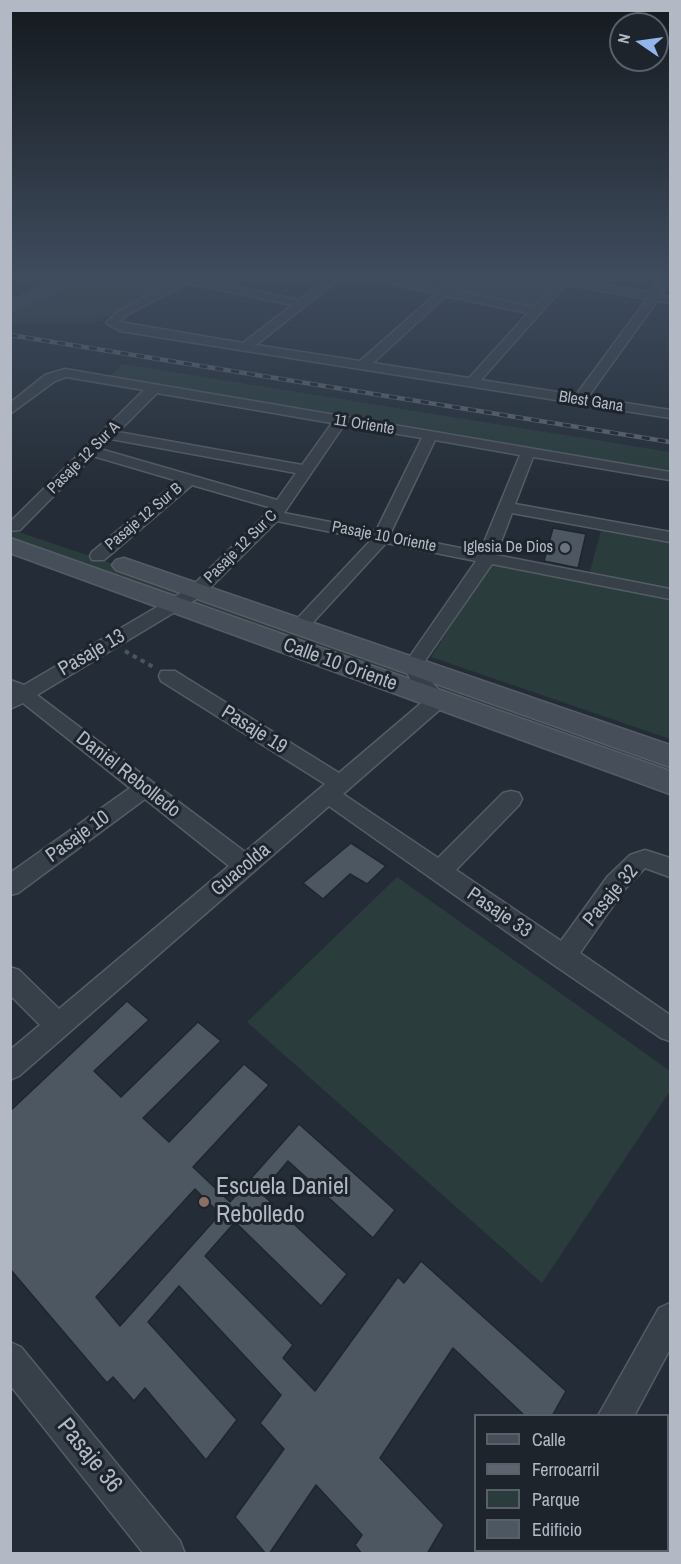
<!DOCTYPE html>
<style>
body{margin:0}
#map{position:relative;width:681px;height:1564px;overflow:hidden;background:#242d37;font-family:"Archivo Narrow",sans-serif}
canvas{display:block}
.frame{position:absolute;inset:0;border:12px solid #b2b9c4;pointer-events:none}
.legend{position:absolute;left:474px;top:1414px;width:195px;height:138px;box-sizing:border-box;background:#1d242c;border:2px solid #596069;margin:0;padding:8px 10px;list-style:none;font-size:18px;color:#b2b9c4}
.legend li{display:flex;align-items:center;gap:12px;height:30px}
.legend b{width:30px;border:2px solid #596069}
.north{position:absolute;left:609px;top:12px;width:60px;height:60px;box-sizing:border-box;background:#1d242c;border:2px solid #596069;border-radius:50%;rotate:283deg;font-size:16px;font-weight:700;line-height:24px;text-align:center;color:#b2b9c4}
.north::after{content:'';display:block;margin:auto;width:21px;height:27px;background:#90b6eb;clip-path:polygon(50% 0,100% 100%,50% 72%,0 100%)}
</style>
<div id="map">
<canvas width="681" height="1564"></canvas>
<div class="frame"></div>
<ul class="legend">
<li><b style="height:8px;background:#464e5a"></b>Calle</li>
<li><b style="height:8px;background:#5c6570"></b>Ferrocarril</li>
<li><b style="height:16px;background:#2a3c3c"></b>Parque</li>
<li><b style="height:16px;background:#4d5762"></b>Edificio</li>
</ul>
<div class="north">N</div>
</div>
<script>
const ctx = document.querySelector('canvas').getContext('2d');
ctx.lineJoin = 'round';
function fillPath(path, color) {
  ctx.fillStyle = color;
  ctx.fill(path, 'evenodd');
}
function poly(rows) {
  const path = new Path2D();
  for (const r of rows) {
    path.moveTo(r[0], r[1]);
    for (let i = 2; i < r.length; i += 2) path.lineTo(r[i], r[i + 1]);
  }
  return path;
}
function stroke(path, color, width, dash) {
  ctx.strokeStyle = color;
  ctx.lineWidth = width;
  ctx.lineCap = dash ? 'butt' : 'round';
  ctx.setLineDash(dash || []);
  ctx.stroke(path);
}
function drawText(font, color, halo, rows, align = 'center') {
  ctx.font = font + ' "Archivo Narrow",sans-serif';
  ctx.lineWidth = 6;
  ctx.setLineDash([]);
  ctx.textBaseline = 'middle';
  ctx.strokeStyle = halo;
  ctx.fillStyle = color;
  for (const [text, x, y, turn = 0] of rows) {
    ctx.save();
    ctx.translate(x, y);
    ctx.rotate((+turn || 0) * Math.PI / 180);
    ctx.textAlign = isNaN(turn) ? turn : align;
    if (halo) ctx.strokeText(text, 0, 0);
    ctx.fillText(text, 0, 0);
    ctx.restore();
  }
}
const green = poly([
 [68,275,181,275,95,323,11,323,11,305,29,291],
 [466,275,526,275,555,281,529,307,448,291],
 [123,364,670,452,670,471,109,377],
 [10,529,299,627,670,759,670,779,11,541],
 [601,531,670,543,670,592,589,575],
 [493,561,670,599,670,739,431,657],
 [397,877,670,1071,670,1091,542,1283,247,1022]
]);
const river = poly([
 [68,275,94,275,92,279,10,312,10,299,68,275]
]);
const building = poly([
 [553,528,586,534,578,568,544,561,553,528],
 [351,843,386,866,367,884,350,874,323,899,303,883,351,843],
 [127,1001,149,1020,94,1071,121,1097,198,1022,221,1041,143,1118,169,1142,244,1064,269,1085,193,1167,230,1202,299,1124,395,1210,373,1238,288,1161,261,1193,347,1274,321,1306,235,1222,205,1256,293,1345,283,1358,315,1391,398,1277,404,1283,421,1261,566,1391,552,1416,525,1416,453,1348,380,1458,444,1525,427,1554,362,1554,355,1545,362,1535,316,1485,269,1554,266,1554,235,1517,284,1449,260,1423,281,1395,179,1286,148,1322,237,1420,206,1460,145,1388,134,1401,113,1377,107,1383,10,1269,10,1111,127,1001],
 [195,1189,220,1214,120,1326,96,1297,195,1189]
]);
const path = poly([
 [125,651,155,668]
]);
const street = poly([
 [185,275,199,275,197,278,299,300,332,275,344,275,256,345,360,361,436,294,356,275,378,275,442,288,456,275,468,275,452,290,533,307,556,282,534,275,573,275,571,278,651,293,664,275,670,275,670,282,661,295,670,297,670,303,657,301,588,397,670,410,670,418,120,331,106,323,117,312,185,275],
 [188,283,292,305,243,343,120,322,125,316,188,283],
 [566,284,647,299,576,395,481,380,566,284],
 [446,296,528,313,469,378,373,363,446,296],
 [65,369,670,472,670,480,533,457,515,504,670,532,670,542,512,513,496,555,670,589,670,599,492,564,422,665,428,678,448,700,445,705,343,794,438,858,503,793,511,791,519,793,522,799,519,805,456,870,561,941,608,876,630,855,645,850,670,858,670,877,645,868,624,890,580,953,670,1015,670,1041,661,1038,554,965,329,806,19,1076,10,1080,10,1050,40,1025,10,995,10,967,19,970,59,1009,229,866,145,799,18,893,10,895,10,873,130,788,23,703,10,709,10,680,24,685,191,587,272,508,192,485,104,560,92,560,90,556,92,552,178,481,93,456,20,530,10,531,10,522,144,390,66,377,55,381,10,414,10,403,45,375,65,369],
 [157,393,332,423,302,465,118,432,157,393],
 [344,425,422,438,376,531,284,513,344,425],
 [111,439,296,473,277,500,100,449,111,439],
 [435,440,520,455,480,552,390,534,435,440],
 [277,521,371,540,294,622,291,626,300,632,306,630,386,543,476,561,404,665,413,686,426,699,339,773,175,671,161,671,159,676,161,681,325,784,245,852,37,695,203,595,277,521],
 [670,1303,670,1349,634,1416,598,1416,659,1308,670,1303],
 [10,1342,21,1347,180,1541,185,1554,144,1554,10,1385,10,1342],
 [527,1550,564,1550,565,1554,528,1554,527,1550]
]);
const secondary = poly([
 [10,538,670,771,670,794,10,553,10,538],
 [124,558,670,745,670,767,116,570,112,565,116,560,124,558]
]);
const rail = poly([
 [10,335,670,442]
]);
const markers = [
 [565,548,6,"#6b7280"],
 [204,1202,6,"#8d6e63"]
];
const farStreetnames = [
 ["Blest Gana",591,402,9],
 ["11 Oriente",364,425,9],
 ["Pasaje 12 Sur A",84,458,-45],
 ["Pasaje 12 Sur B",144,517,-40],
 ["Pasaje 10 Oriente",384,537,11],
 ["Pasaje 12 Sur C",241,547,-45]
];
const farPoinames = [
 ["Iglesia De Dios",553,548]
];
const streetNames = [
 ["Pasaje 13",92,653,-30],
 ["Calle 10 Oriente",340,665,20],
 ["Pasaje 19",254,730,32],
 ["Daniel Rebolledo",128,775,38],
 ["Pasaje 10",78,837,-36],
 ["Guacolda",241,870,-40],
 ["Pasaje 32",611,896,-50],
 ["Pasaje 33",499,913,34]
];
const nearPoinames = [
 ["Escuela Daniel",216,1188],
 ["Rebolledo",216,1216]
];
const nearStreetnames = [
 ["Pasaje 36",89,1456,51]
];
fillPath(green, '#2a3c3c');
fillPath(river, '#3b4b5e');
fillPath(building, '#4d5762');
stroke(building, '#1f262e', 1.5);
stroke(street, '#555c65', 3);
stroke(secondary, '#555c65', 3);
stroke(path, '#485759', 4, [4.5, 4.5]);
fillPath(street, '#373f48');
fillPath(secondary, '#464e5a');
stroke(rail, '#5c6570', 4.5);
stroke(rail, '#1d242c', 3, [8]);
const sky = ctx.createLinearGradient(0, 0, 0, 494);
sky.addColorStop(0, '#14191e');
sky.addColorStop(0.56, '#3f4c5e');
sky.addColorStop(1, '#3f4c5e00');
ctx.fillStyle = sky;
ctx.fillRect(0, 0, 681, 494);
for (const [x, y, r, color] of markers) {
  const dot = new Path2D();
  dot.arc(x, y, r, 0, 2 * Math.PI);
  ctx.fillStyle = color;
  ctx.fill(dot);
  stroke(dot, '#1d242c', 2);
}
drawText('16px', '#b2b9c4', '#1d242c', farStreetnames);
drawText('16px', '#b2b9c4', '#1d242c', farPoinames, 'right');
drawText('20px', '#b2b9c4', '#1d242c', streetNames);
drawText('24px', '#b2b9c4', '#1d242c', nearPoinames, 'left');
drawText('24px', '#b2b9c4', '#1d242c', nearStreetnames);
</script>
